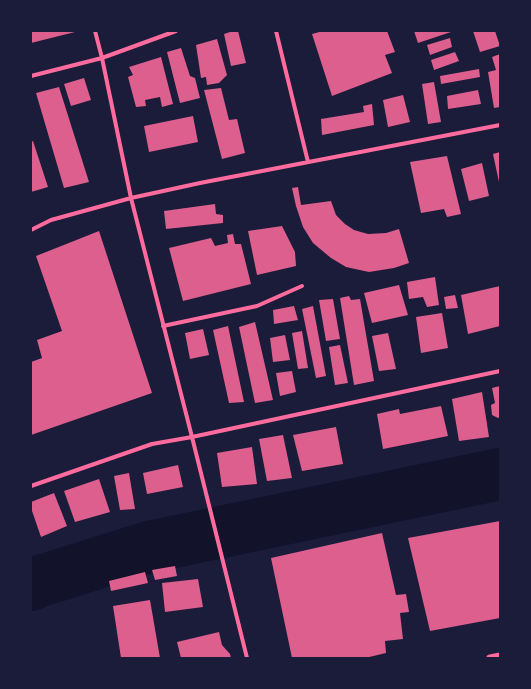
<!DOCTYPE html>
<style>
body{margin:0}
#map{position:relative;width:531px;height:689px;overflow:hidden;background:#1b1b3a;font-family:Mulish,sans-serif}
canvas{display:block}
.frame{position:absolute;inset:0;border:32px solid #1b1b3a;pointer-events:none}
</style>
<div id="map">
<canvas width="531" height="689"></canvas>
<div class="frame"></div>
</div>
<script>
const ctx = document.querySelector('canvas').getContext('2d');
ctx.lineJoin = 'round';
function poly(rows) {
  const path = new Path2D();
  for (const r of rows) {
    path.moveTo(r[0], r[1]);
    for (let i = 2; i < r.length; i += 2) path.lineTo(r[i], r[i + 1]);
  }
  return path;
}
function stroke(path, color, width, dash) {
  ctx.strokeStyle = color;
  ctx.lineWidth = width;
  ctx.lineCap = dash ? 'butt' : 'round';
  ctx.setLineDash(dash || []);
  ctx.stroke(path);
}
function fillPath(path, color) {
  ctx.fillStyle = color;
  ctx.fill(path, 'evenodd');
}
const river = poly([
 [31,585,37,582,149,547,500,474]
]);
const building = poly([
 [31,31,75,31,75,32,31,43],
 [233,31,238,31,246,63,231,66,224,34],
 [323,31,387,31,395,52,385,55,392,73,332,96,312,34],
 [414,31,450,31,451,32,418,43],
 [473,31,495,31,500,46,480,52],
 [450,38,452,47,430,55,427,45],
 [217,39,227,75,219,83,207,85,206,77,201,78,196,45],
 [181,48,190,76,195,78,200,98,180,103,167,52],
 [455,52,459,61,434,70,431,60],
 [500,54,500,107,494,108,488,72,496,70,492,57],
 [161,57,173,104,162,107,160,97,145,100,146,106,136,107,128,77,133,75,129,67],
 [479,69,480,77,441,84,440,76],
 [84,78,91,100,71,106,64,84],
 [434,82,441,122,428,124,422,84],
 [59,87,89,182,64,188,36,93],
 [221,88,229,120,237,119,245,153,222,159,204,90],
 [478,90,481,104,448,109,447,96],
 [403,95,410,122,388,127,383,100],
 [372,104,374,125,322,135,321,119,364,112,363,106],
 [193,116,198,142,149,152,144,126],
 [33,141,48,187,31,192,31,142],
 [500,152,500,182,499,182,493,154],
 [447,156,461,214,447,217,444,209,421,213,410,162],
 [482,163,489,196,469,201,461,169],
 [298,187,301,205,331,201,336,215,345,224,354,230,368,234,386,233,399,229,409,263,394,268,369,272,346,267,331,258,313,243,303,227,296,206,292,188],
 [215,204,216,214,223,215,223,223,166,229,164,211],
 [282,226,295,252,296,266,257,275,248,231],
 [99,231,152,393,31,435,31,362,42,358,37,340,62,331,36,256],
 [233,234,235,244,241,244,251,284,183,301,169,248,211,238,215,246,228,243,227,235],
 [435,277,439,305,427,307,423,297,409,299,407,282],
 [399,285,408,315,372,323,364,293],
 [500,286,500,326,468,334,461,295],
 [455,295,458,308,446,309,444,297],
 [349,296,351,300,360,299,374,381,354,385,340,298],
 [333,299,340,339,326,341,319,300],
 [294,306,298,320,274,324,273,310],
 [313,306,326,376,316,378,302,309],
 [442,313,448,348,421,353,416,317],
 [255,322,273,400,255,403,239,327],
 [228,326,244,402,229,403,213,330],
 [203,329,209,355,190,359,185,333],
 [302,331,308,368,298,369,292,333],
 [388,333,396,369,379,371,372,336],
 [285,335,290,360,273,362,270,338],
 [340,345,348,383,335,385,329,347],
 [292,371,296,392,280,396,276,373],
 [500,386,500,417,498,418,492,415,491,405,495,403,492,388],
 [482,392,489,437,459,441,452,399],
 [441,406,448,436,383,449,377,414,399,409,400,414],
 [336,427,343,464,302,471,293,435],
 [283,435,292,478,267,481,259,439],
 [252,447,257,484,222,487,217,453],
 [178,465,183,487,147,494,143,473],
 [129,473,135,509,120,510,114,476],
 [99,479,110,512,75,522,64,491],
 [54,493,67,526,41,537,31,508,31,502],
 [500,521,500,618,430,631,408,538],
 [382,533,396,595,406,594,409,612,400,613,403,639,385,641,386,653,365,658,292,658,271,558],
 [175,566,177,576,155,580,152,570],
 [145,572,148,583,111,591,109,581],
 [198,579,203,607,165,612,162,583],
 [150,600,160,658,121,658,113,606],
 [219,632,222,645,230,654,231,658,181,658,177,642]
]);
const minor = poly([
 [95,31,102,58,131,198,192,437,247,658],
 [276,31,308,162],
 [31,76,102,58,176,31],
 [31,230,51,220,131,198,200,183,500,125],
 [163,326,257,306,302,286],
 [31,486,152,444,192,437,500,371]
]);
const tertiary = poly([
 [490,658,500,656]
]);
stroke(river, '#12122b', 52);
fillPath(building, '#dd5f8e');
stroke(minor, '#ff6b9d', 4);
stroke(tertiary, '#ff6b9d', 7);
</script>
